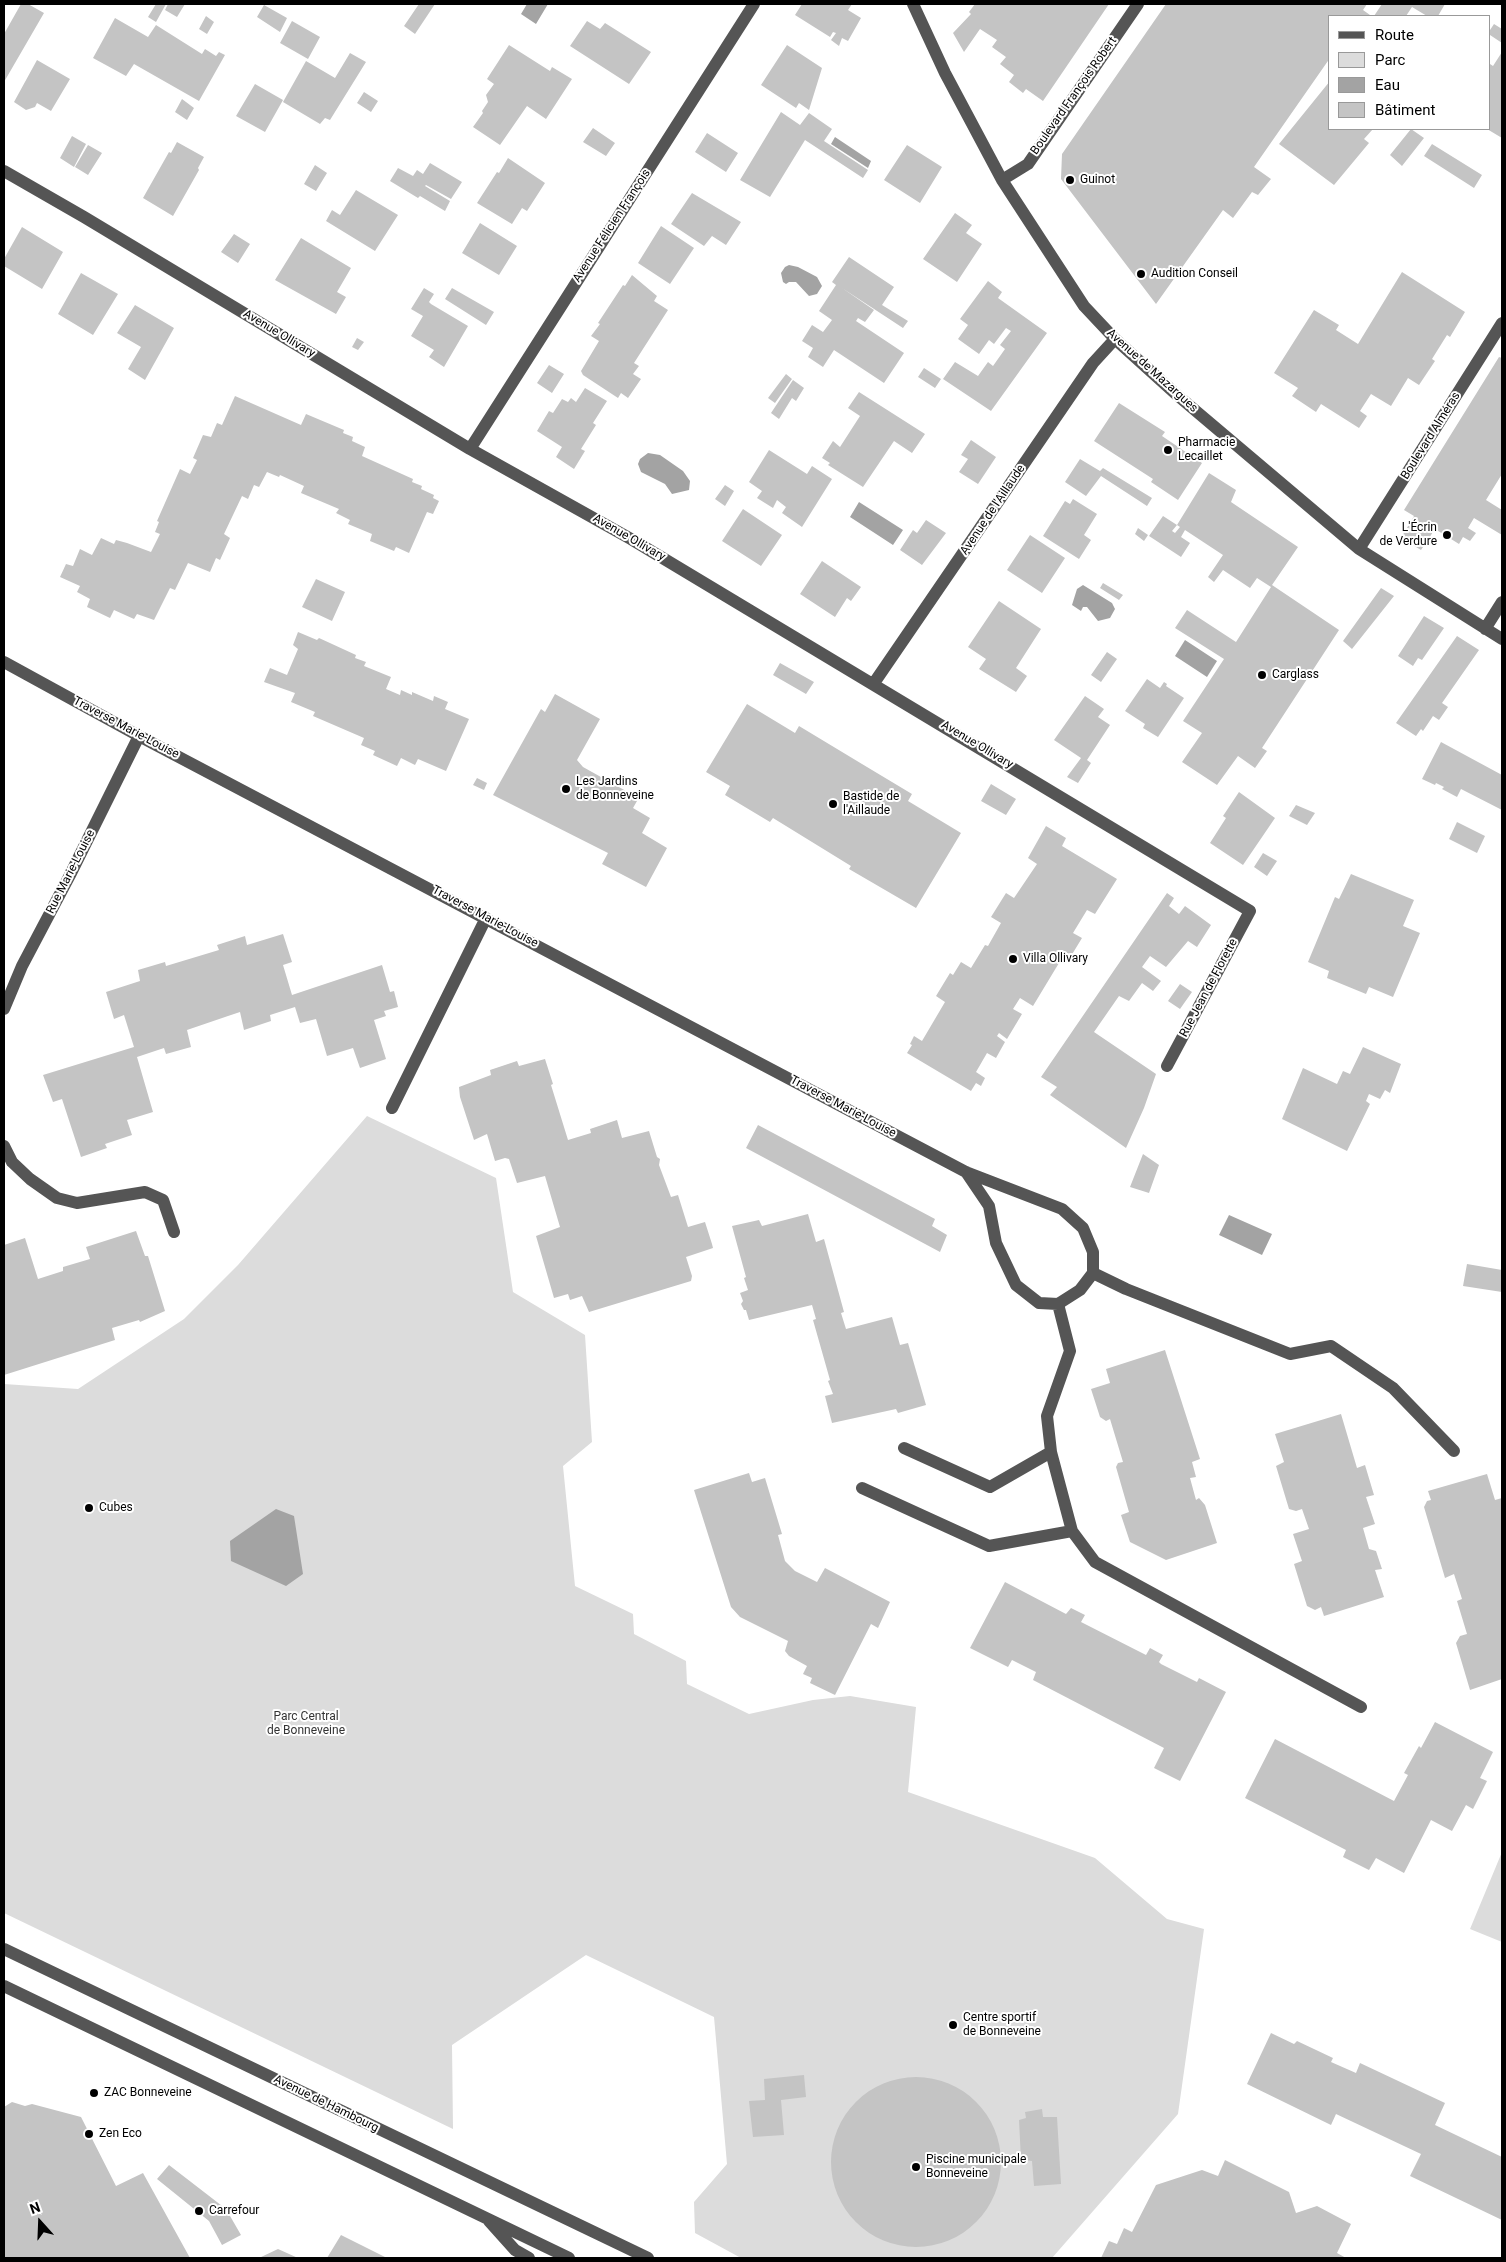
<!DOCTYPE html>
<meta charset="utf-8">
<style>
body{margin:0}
#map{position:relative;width:1506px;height:2262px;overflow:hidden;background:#fff;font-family:Roboto,sans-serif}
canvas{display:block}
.frame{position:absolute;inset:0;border:5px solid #000;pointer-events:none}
.legend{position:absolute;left:1328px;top:15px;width:162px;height:115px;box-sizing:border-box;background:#fff;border:1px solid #999;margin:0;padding:6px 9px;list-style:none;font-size:15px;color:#000}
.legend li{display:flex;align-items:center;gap:10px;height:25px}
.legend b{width:25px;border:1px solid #999}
.north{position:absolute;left:15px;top:2197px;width:50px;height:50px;-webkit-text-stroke:4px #fff;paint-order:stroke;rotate:340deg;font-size:14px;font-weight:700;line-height:20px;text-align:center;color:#000}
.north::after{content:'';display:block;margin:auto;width:18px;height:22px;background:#000;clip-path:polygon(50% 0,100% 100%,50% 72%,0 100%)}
</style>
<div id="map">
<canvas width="1506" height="2262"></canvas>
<div class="frame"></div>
<ul class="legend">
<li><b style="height:6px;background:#555"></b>Route</li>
<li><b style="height:14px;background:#dcdcdc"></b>Parc</li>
<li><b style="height:14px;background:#a3a3a3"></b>Eau</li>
<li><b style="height:14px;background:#c4c4c4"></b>Bâtiment</li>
</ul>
<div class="north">N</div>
</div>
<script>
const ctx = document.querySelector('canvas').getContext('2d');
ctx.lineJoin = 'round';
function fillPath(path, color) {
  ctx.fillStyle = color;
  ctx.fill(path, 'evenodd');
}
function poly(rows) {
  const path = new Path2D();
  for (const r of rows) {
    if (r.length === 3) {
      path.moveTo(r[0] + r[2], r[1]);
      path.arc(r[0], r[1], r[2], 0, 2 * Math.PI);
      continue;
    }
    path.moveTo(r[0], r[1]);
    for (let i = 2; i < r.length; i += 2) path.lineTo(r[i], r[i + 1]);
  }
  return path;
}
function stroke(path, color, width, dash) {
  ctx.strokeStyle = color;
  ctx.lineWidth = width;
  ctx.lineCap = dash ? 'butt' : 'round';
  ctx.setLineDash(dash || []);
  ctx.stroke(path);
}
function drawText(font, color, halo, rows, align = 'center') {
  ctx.font = font + ' Roboto,sans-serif';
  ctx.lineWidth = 4;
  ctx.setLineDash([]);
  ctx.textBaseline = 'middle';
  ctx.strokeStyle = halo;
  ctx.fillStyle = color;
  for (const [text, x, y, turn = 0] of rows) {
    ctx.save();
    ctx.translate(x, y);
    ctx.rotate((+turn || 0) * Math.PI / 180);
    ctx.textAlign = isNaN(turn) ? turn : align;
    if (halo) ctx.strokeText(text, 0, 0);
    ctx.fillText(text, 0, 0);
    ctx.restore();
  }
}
const green = poly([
 [367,1116,496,1178,513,1292,585,1335,592,1442,563,1466,575,1586,633,1614,634,1634,686,1661,687,1684,749,1714,813,1700,850,1696,916,1707,908,1792,1095,1858,1167,1919,1204,1929,1178,2114,1052,2258,741,2258,695,2233,694,2202,727,2164,714,2017,586,1955,452,2045,453,2129,4,1913,4,1384,78,1389,184,1319,238,1265],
 [1502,1852,1502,1942,1470,1929]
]);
const water = poly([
 [527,4,548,4,536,24,521,14],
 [835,137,871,161,868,168,831,144],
 [789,265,798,267,817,277,822,286,817,294,809,296,796,282,789,282,786,284,783,282,781,273,785,267],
 [648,453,660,455,683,471,690,481,689,490,672,494,665,484,641,472,638,464,640,459],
 [859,502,903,530,893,545,850,517],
 [1083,585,1112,603,1115,609,1110,618,1098,621,1087,607,1083,607,1081,611,1072,605,1077,589],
 [1185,640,1217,661,1207,677,1175,656],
 [1229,1215,1272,1234,1262,1255,1219,1235],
 [276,1509,294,1516,303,1574,286,1586,231,1561,230,1541]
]);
const building = poly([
 [21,4,28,4,44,13,4,82,4,34],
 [156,4,166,4,156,22,148,17],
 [168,4,185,4,177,17,165,10],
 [419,4,435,4,415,34,404,26],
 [802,4,852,4,848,10,861,18,848,41,842,38,839,46,831,40,836,33,833,32,830,37,795,15],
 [975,4,997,5,1109,4,1043,101,1026,89,1023,93,1009,82,1014,75,1000,64,1006,57,992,47,997,40,980,29,964,52,953,33,971,14,969,12],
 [1166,4,1367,4,1363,10,1370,15,1369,16,1330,16,1330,58,1254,167,1271,179,1258,195,1252,192,1233,218,1223,210,1156,304,1061,179,1062,154],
 [1382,4,1445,4,1438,16,1427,16,1412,7,1406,16,1374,16],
 [264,5,287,18,280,32,257,17],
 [206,16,214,22,207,34,199,29],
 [115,18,148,37,156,25,202,54,205,49,216,56,219,52,225,55,199,101,134,64,126,76,93,58],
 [292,21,320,37,308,59,280,43],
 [587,21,600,29,605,23,651,52,629,84,570,46],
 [1494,24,1502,29,1502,43,1490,35,1490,30],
 [509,45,550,71,552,67,572,79,546,119,527,106,500,145,473,127,483,113,482,111,488,102,486,95,494,84,487,79],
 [787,45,822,68,809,110,799,103,796,108,761,85],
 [1502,52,1502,138,1487,129,1490,129,1490,64,1493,66],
 [350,53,366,62,330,120,325,118,320,124,283,102,306,61,335,78],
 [37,60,70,79,51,111,37,103,35,107,26,110,14,102],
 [1330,81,1330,129,1373,129,1364,139,1369,143,1334,185,1279,144],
 [255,84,283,100,265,132,236,116],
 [364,92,378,101,371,112,357,103],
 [182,99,194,108,187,120,175,112],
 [781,112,800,125,809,113,832,129,824,141,868,170,863,178,805,140,770,197,740,180],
 [593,128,615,143,606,156,583,142],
 [1411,129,1424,138,1402,166,1390,155],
 [707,133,738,153,726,172,695,152],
 [72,136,86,144,74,167,60,158],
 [177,142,204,157,198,168,199,170,173,216,143,198,169,152,171,153],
 [1432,144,1482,175,1474,188,1424,156],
 [88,145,102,153,88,175,75,167],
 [907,145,942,167,920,203,884,180],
 [508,158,545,183,527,211,522,208,512,224,477,203,497,172,499,173],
 [430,163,462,182,451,199,426,185,425,186,450,201,445,211,420,196,418,198,390,181,398,168,413,176,417,170,423,174],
 [315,165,327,173,316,191,304,184],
 [356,190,398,215,375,251,326,221,332,210,340,215],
 [692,193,741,222,726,245,712,236,704,246,671,224],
 [955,213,972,225,966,233,982,244,957,282,923,259],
 [480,223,517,246,499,275,462,253],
 [661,226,694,248,670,284,638,263],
 [22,227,63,252,42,289,4,266,4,259],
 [234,234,250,244,238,263,221,252],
 [301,238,351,268,337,292,346,297,336,314,275,280],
 [849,257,894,287,882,305,908,321,903,328,842,288,874,310,865,322,858,318,856,321,904,353,884,383,834,350,823,367,808,357,813,348,802,341,812,325,823,332,832,320,819,311,836,285,832,282],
 [1402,272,1465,312,1450,337,1447,335,1432,359,1435,361,1419,385,1408,378,1391,406,1371,394,1360,411,1367,416,1359,428,1321,404,1316,412,1292,396,1298,388,1274,373,1314,310,1339,325,1336,330,1358,344],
 [81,273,118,294,93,335,58,314],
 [632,275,657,296,654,301,668,310,634,363,639,366,633,374,641,379,628,398,621,393,618,398,583,375,581,371,599,341,591,336,600,324,598,323,623,285,625,286],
 [988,281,1002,292,998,298,1047,333,991,411,943,379,955,362,978,376,988,362,993,366,1005,349,1000,345,1011,331,1006,328,994,344,989,340,979,354,958,339,968,325,960,319],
 [424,288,434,294,429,302,431,304,468,326,444,367,429,357,434,350,411,336,423,316,411,309],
 [452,288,494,312,486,325,445,299],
 [135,305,174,328,145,380,128,369,141,347,117,333],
 [357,338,364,342,358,350,352,347],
 [1499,357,1502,358,1502,474,1486,500,1502,510,1502,535,1474,518,1468,528,1476,533,1470,541,1463,537,1459,544,1435,529,1421,550,1401,538,1414,516,1404,510],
 [549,365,564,374,552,393,537,383],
 [924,368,941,379,935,388,918,377],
 [786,374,792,379,775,403,768,398],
 [793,380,804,388,796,401,792,398,779,419,771,413],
 [585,388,607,401,593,423,596,425,581,449,585,451,574,469,556,457,562,447,537,431,549,411,553,413,562,399,568,402,571,398,576,402],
 [859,392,925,434,912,453,894,441,863,487,828,465,830,463,822,458,833,441,840,447,860,416,848,408],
 [235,396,301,425,306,414,344,430,343,433,353,437,352,441,365,447,362,456,413,479,412,482,422,486,421,489,434,495,433,498,439,501,433,514,427,512,409,553,396,547,394,551,370,541,372,534,348,524,350,520,336,513,339,509,301,493,304,486,280,475,279,477,267,472,259,487,254,485,248,499,242,496,224,534,230,538,220,560,216,558,210,572,188,563,175,590,170,588,154,620,137,614,134,619,114,610,110,618,87,607,90,599,77,592,80,586,60,577,66,564,73,566,80,549,92,555,101,538,114,544,116,540,127,543,151,552,160,534,155,532,159,522,157,521,180,469,190,474,197,460,193,458,203,435,211,437,217,423,222,425],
 [1119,403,1165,432,1162,436,1202,463,1178,500,1151,482,1153,479,1094,441],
 [971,440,996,457,978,484,959,472,968,459,961,455],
 [769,450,807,474,812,466,832,479,802,527,782,513,786,507,777,500,773,508,757,498,762,491,749,482],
 [1080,459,1100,471,1103,468,1152,498,1147,506,1101,476,1086,496,1065,482],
 [1209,473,1236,490,1231,502,1298,547,1272,585,1339,630,1262,748,1267,751,1255,768,1238,756,1217,785,1182,762,1202,733,1183,721,1224,659,1175,628,1187,610,1236,642,1271,587,1257,578,1250,588,1223,570,1214,582,1208,577,1223,555,1185,530,1181,537,1190,543,1181,557,1149,536,1163,516,1177,525,1172,531,1175,533,1180,527,1177,525],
 [725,485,734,491,725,506,715,499],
 [1073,499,1097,514,1084,535,1091,540,1079,559,1043,536,1065,501,1070,504],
 [743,509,782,535,761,566,722,541],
 [926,520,946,533,922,565,900,550,913,530,917,533],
 [1138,528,1148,535,1144,541,1135,534],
 [1030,535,1065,558,1042,593,1007,570],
 [822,561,861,587,851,601,847,598,835,617,800,594],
 [316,579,345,592,332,621,302,607],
 [1103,583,1123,595,1119,600,1100,588],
 [1381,588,1394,596,1352,649,1343,641],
 [999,601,1041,629,1016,668,1027,676,1016,692,979,669,986,659,968,647],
 [1424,616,1444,628,1422,660,1418,658,1413,666,1398,656],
 [298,632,317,640,319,638,356,655,355,658,366,662,364,666,391,677,386,689,400,695,401,690,412,695,412,692,433,701,434,696,448,702,445,709,469,719,446,771,418,759,415,765,401,758,397,766,373,755,375,751,361,745,364,738,313,716,315,712,291,702,295,693,264,682,270,668,287,675,298,649,293,645],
 [1457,636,1479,650,1442,703,1448,707,1439,720,1433,716,1423,731,1421,729,1416,736,1396,723],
 [1107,652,1117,659,1101,682,1091,675],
 [780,663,814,682,806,694,773,675],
 [1147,679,1160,688,1164,682,1167,684,1166,686,1184,698,1158,737,1143,728,1145,724,1125,711],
 [555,694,600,719,577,760,583,767,635,796,637,801,633,808,650,818,642,833,667,848,646,887,602,864,608,853,493,795,541,709,545,712],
 [1085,696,1104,709,1098,717,1110,725,1087,760,1091,763,1078,783,1067,777,1081,758,1054,740],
 [747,704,795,733,799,726,862,764,912,794,908,801,961,833,916,908,849,869,851,866,773,818,770,822,725,795,730,786,706,772],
 [1441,742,1502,775,1502,810,1461,789,1457,797,1442,789,1444,787,1436,783,1435,785,1422,779],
 [477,778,487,783,484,790,473,785],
 [991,784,1016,799,1006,815,981,801],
 [1239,792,1275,818,1243,865,1210,843,1226,818,1223,816],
 [1296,805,1315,813,1307,825,1289,816],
 [1457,822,1485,836,1477,853,1449,839],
 [1046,826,1066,838,1062,846,1117,879,1095,914,1087,910,1073,933,1082,938,1068,961,1062,958,1033,1006,1020,998,1013,1009,1022,1014,1007,1039,999,1033,997,1036,1005,1042,996,1058,987,1053,976,1072,985,1078,981,1086,976,1083,971,1091,907,1053,912,1045,910,1044,914,1036,922,1041,945,1002,936,996,950,973,953,975,961,962,971,968,985,945,988,946,1001,923,991,917,1006,893,1014,898,1037,864,1028,858],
 [1263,853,1277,861,1267,876,1254,867],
 [1351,874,1414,900,1403,926,1420,933,1393,997,1369,987,1366,994,1327,978,1329,971,1308,962,1335,897,1339,899],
 [1167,893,1174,898,1169,906,1179,914,1185,906,1211,925,1197,947,1188,941,1166,967,1150,956,1142,967,1161,981,1153,991,1142,983,1129,1001,1119,996,1094,1032,1156,1074,1144,1108,1126,1148,1050,1095,1057,1087,1041,1077],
 [283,934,292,962,283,965,292,995,382,965,390,992,394,991,398,1007,384,1011,386,1016,374,1020,386,1059,360,1068,353,1048,327,1056,316,1019,300,1023,295,1007,270,1015,271,1021,244,1030,240,1012,228,1016,187,1030,191,1047,166,1054,164,1048,137,1057,153,1112,127,1120,132,1135,105,1144,107,1148,81,1157,62,1099,53,1102,43,1075,134,1047,124,1015,114,1019,106,992,140,981,138,970,165,962,166,966,219,950,217,945,245,936,247,945],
 [1180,984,1192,992,1180,1009,1168,1001],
 [1363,1047,1401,1064,1390,1093,1385,1090,1380,1099,1369,1094,1366,1101,1370,1104,1347,1151,1282,1119,1303,1068,1337,1084,1343,1071,1350,1074],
 [545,1059,553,1084,551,1085,568,1140,591,1133,590,1129,617,1120,622,1138,649,1131,657,1157,660,1159,659,1165,671,1197,678,1195,688,1227,705,1222,712,1244,713,1248,686,1257,692,1276,691,1281,589,1312,582,1296,570,1300,568,1294,554,1298,536,1236,560,1227,545,1176,517,1183,509,1159,505,1158,495,1161,487,1134,474,1140,460,1097,459,1087,491,1075,490,1070,517,1061,519,1066],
 [758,1125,935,1219,932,1226,947,1235,940,1252,746,1148],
 [1143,1154,1159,1165,1149,1193,1130,1187],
 [808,1214,816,1242,824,1239,844,1312,841,1313,846,1329,892,1317,900,1345,908,1343,926,1405,898,1413,896,1409,832,1423,825,1396,833,1394,828,1381,830,1380,813,1320,816,1319,812,1305,749,1320,746,1310,744,1310,741,1304,743,1301,740,1293,748,1290,744,1278,746,1277,732,1226,759,1220,762,1226],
 [136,1231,145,1256,148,1256,165,1311,140,1322,139,1320,112,1328,115,1340,4,1375,4,1245,25,1238,38,1279,63,1271,63,1267,90,1259,86,1247],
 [1467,1264,1502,1270,1502,1292,1463,1286],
 [1165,1350,1200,1459,1192,1462,1196,1477,1190,1478,1196,1500,1199,1498,1205,1505,1217,1543,1166,1560,1130,1542,1121,1515,1129,1512,1116,1467,1118,1463,1123,1462,1110,1419,1106,1421,1100,1417,1091,1389,1110,1383,1106,1369],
 [1341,1414,1357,1468,1365,1465,1374,1495,1366,1497,1375,1524,1363,1528,1369,1549,1376,1551,1382,1569,1375,1570,1384,1597,1324,1616,1321,1607,1315,1610,1307,1606,1294,1564,1302,1561,1293,1534,1309,1529,1302,1509,1296,1511,1289,1509,1276,1466,1284,1462,1275,1434],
 [749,1473,752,1482,765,1478,782,1534,778,1535,785,1561,795,1571,817,1582,825,1568,890,1602,878,1628,871,1624,835,1695,810,1683,812,1678,803,1674,807,1666,789,1656,785,1651,788,1641,740,1617,731,1607,694,1490],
 [1487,1474,1495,1500,1502,1498,1502,1679,1470,1690,1456,1643,1460,1636,1467,1634,1457,1601,1462,1599,1454,1574,1445,1578,1424,1507,1427,1501,1431,1500,1428,1491],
 [1005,1582,1066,1614,1071,1608,1085,1615,1081,1622,1146,1655,1150,1648,1163,1655,1159,1662,1161,1664,1197,1682,1199,1678,1226,1692,1180,1781,1154,1768,1164,1748,1033,1680,1036,1672,1012,1660,1008,1667,970,1648],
 [1435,1722,1493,1752,1480,1778,1487,1781,1473,1809,1466,1805,1452,1831,1431,1820,1404,1873,1376,1858,1369,1870,1343,1857,1346,1850,1245,1798,1275,1739,1394,1801,1408,1775,1404,1773,1419,1746,1421,1748],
 [1271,2033,1294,2044,1297,2041,1333,2058,1331,2062,1356,2073,1360,2063,1445,2103,1435,2125,1502,2157,1502,2220,1410,2176,1421,2154,1336,2114,1331,2125,1247,2084],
 [804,2075,806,2097,781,2100,784,2135,753,2137,749,2101,765,2100,764,2079],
 [916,2162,85],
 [12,2102,25,2106,32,2104,81,2117,116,2186,143,2173,190,2258,4,2258,4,2107],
 [1042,2109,1043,2117,1057,2117,1061,2184,1034,2186,1032,2161,1021,2160,1019,2120,1026,2118,1025,2112],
 [1225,2160,1289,2192,1296,2213,1317,2206,1351,2224,1337,2253,1346,2258,1101,2258,1109,2241,1117,2244,1124,2228,1132,2232,1156,2185,1202,2170,1218,2176],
 [169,2165,226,2209,241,2235,222,2245,209,2221,157,2179],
 [341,2235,387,2258,327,2258],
 [278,2249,298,2258,259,2258]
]);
const minor = poly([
 [913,4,945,73,1002,180,1084,306,1115,339,1177,395,1359,549,1502,639],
 [4,171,84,217,470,449,631,539,1250,911,1167,1066],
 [1002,180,1028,164,1138,4],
 [470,449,754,4],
 [1359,549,1502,323],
 [1485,629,1502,602],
 [4,662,139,736,966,1172,1062,1209,1083,1228,1093,1252,1093,1273,1080,1290,1058,1304,1039,1303,1016,1285,996,1243,989,1206,966,1172],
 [874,683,1093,363,1115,339],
 [4,1009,22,966,70,875,139,736],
 [392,1108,486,918],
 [4,1146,12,1162,30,1179,57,1198,77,1203,145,1192,163,1200,174,1232],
 [1093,1273,1126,1289,1290,1354,1331,1346,1393,1388,1454,1451],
 [1058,1304,1070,1351,1047,1416,1051,1452,1072,1531,1095,1562,1361,1707],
 [904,1448,990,1487,1051,1452],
 [862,1488,989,1546,1072,1531],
 [4,1949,648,2258],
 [4,1986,569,2258],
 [489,2221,515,2250,529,2258]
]);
const markers = [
 [1070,180,5,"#000"],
 [1141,274,5,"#000"],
 [1168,450,5,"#000"],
 [1447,535,5,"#000"],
 [1262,675,5,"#000"],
 [566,789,5,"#000"],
 [833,804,5,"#000"],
 [1013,959,5,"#000"],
 [89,1508,5,"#000"],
 [953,2025,5,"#000"],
 [94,2093,5,"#000"],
 [89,2134,5,"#000"],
 [916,2167,5,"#000"],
 [199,2211,5,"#000"]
];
const streetNames = [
 ["Boulevard François Robert",1074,96,-55],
 ["Avenue Félicien François",612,226,-57],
 ["Avenue Ollivary",279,334,31],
 ["Avenue de Mazargues",1152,371,42],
 ["Boulevard Alméras",1431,436,-58],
 ["Avenue de l'Aillaude",993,510,-56],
 ["Avenue Ollivary",629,538,30],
 ["Traverse Marie-Louise",126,728,28],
 ["Avenue Ollivary",977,745,31],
 ["Rue Marie-Louise",71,872,-63],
 ["Traverse Marie-Louise",485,917,28],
 ["Rue Jean de Florette",1209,988,-62],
 ["Traverse Marie-Louise",843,1107,28],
 ["Avenue de Hambourg",326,2104,26]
];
const poiNames = [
 ["Guinot",1080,180],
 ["Audition Conseil",1151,274],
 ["Pharmacie",1178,443],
 ["Lecaillet",1178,457],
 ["L'Écrin",1437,528,"right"],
 ["de Verdure",1437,542,"right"],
 ["Carglass",1272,675],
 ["Les Jardins",576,782],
 ["de Bonneveine",576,796],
 ["Bastide de",843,797],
 ["l'Aillaude",843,811],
 ["Villa Ollivary",1023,959],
 ["Cubes",99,1508],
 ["Centre sportif",963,2018],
 ["de Bonneveine",963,2032],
 ["ZAC Bonneveine",104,2093],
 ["Zen Eco",99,2134],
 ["Piscine municipale",926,2160],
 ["Bonneveine",926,2174],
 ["Carrefour",209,2211]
];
const parkNames = [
 ["Parc Central",306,1717],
 ["de Bonneveine",306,1731]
];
fillPath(green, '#dcdcdc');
fillPath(water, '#a3a3a3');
fillPath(building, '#c4c4c4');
stroke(minor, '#555', 12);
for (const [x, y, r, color] of markers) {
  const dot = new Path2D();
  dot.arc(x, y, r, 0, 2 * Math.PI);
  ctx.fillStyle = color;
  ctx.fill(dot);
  stroke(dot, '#fff', 2);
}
drawText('12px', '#000', '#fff', streetNames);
drawText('12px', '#000', '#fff', poiNames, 'left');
drawText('12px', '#333', '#fff', parkNames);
</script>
